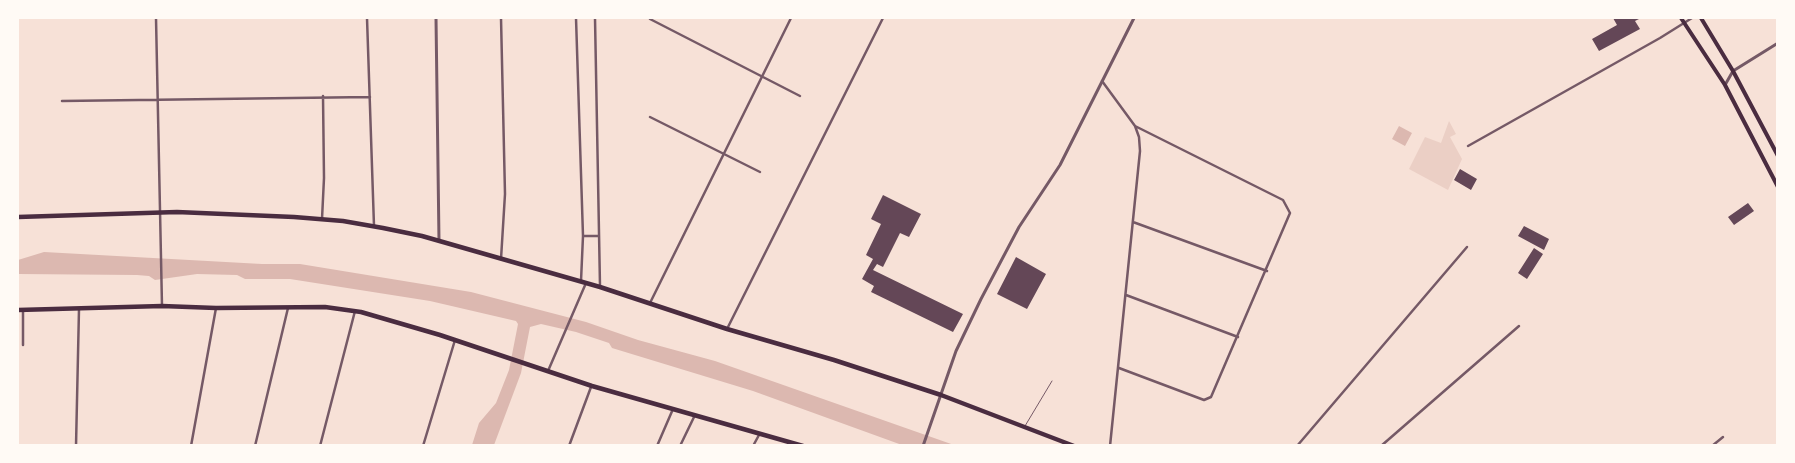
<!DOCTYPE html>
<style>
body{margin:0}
#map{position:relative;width:1795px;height:463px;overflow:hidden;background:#f7e1d7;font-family:Barlow,sans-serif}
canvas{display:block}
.frame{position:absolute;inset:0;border:19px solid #fffaf5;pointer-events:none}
</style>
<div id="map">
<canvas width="1795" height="463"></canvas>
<div class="frame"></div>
</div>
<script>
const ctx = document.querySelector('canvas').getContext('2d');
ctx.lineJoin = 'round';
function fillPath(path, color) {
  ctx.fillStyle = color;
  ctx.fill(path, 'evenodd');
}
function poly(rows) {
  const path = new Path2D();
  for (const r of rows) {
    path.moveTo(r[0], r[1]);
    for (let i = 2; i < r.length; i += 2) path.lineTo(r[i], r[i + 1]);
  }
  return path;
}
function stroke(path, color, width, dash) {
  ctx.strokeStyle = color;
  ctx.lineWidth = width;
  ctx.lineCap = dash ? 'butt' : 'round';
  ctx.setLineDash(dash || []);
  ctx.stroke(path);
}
const green = poly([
 [1449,121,1456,134,1450,137,1462,159,1448,190,1409,169,1425,137,1441,143]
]);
const water = poly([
 [1399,126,1412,133,1405,146,1392,139],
 [44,252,262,264,300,264,471,292,586,322,638,340,715,361,954,445,902,445,753,391,612,348,609,343,576,332,541,324,530,327,521,373,494,445,472,445,479,423,496,403,509,370,518,324,516,321,430,301,290,279,245,279,237,275,197,274,155,280,149,276,137,275,18,274,18,260]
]);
const building = poly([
 [1613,18,1638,18,1639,19,1635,21,1640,29,1599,51,1592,39,1617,25],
 [1460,169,1477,179,1471,190,1454,180],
 [883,195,921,214,909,237,900,233,883,267,877,264,873,270,963,314,953,332,871,292,874,286,862,279,873,259,866,255,881,224,871,219],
 [1748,203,1754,211,1734,225,1728,217],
 [1524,226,1549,239,1544,250,1518,236],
 [1534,248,1543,254,1527,279,1518,273],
 [1016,257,1046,274,1027,309,997,294]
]);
const service = poly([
 [1025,426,1052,381]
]);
const minor = poly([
 [156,18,162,306],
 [367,18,374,226],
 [576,18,583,236,581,281],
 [595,18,600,286],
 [650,19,800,96],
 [1102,81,1135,126,1139,137,1140,151,1110,446],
 [62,101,370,97],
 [650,117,760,172],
 [1468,146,1660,38,1692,18],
 [322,219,324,178,323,96],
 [1133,222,1267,271],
 [583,236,599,236],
 [501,259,505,194,501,18],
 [1126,295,1238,337],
 [650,303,791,18],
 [727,329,883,18],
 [23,345,23,310],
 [1119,368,1204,400,1211,397,1290,213,1283,200,1135,126],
 [548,371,586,283],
 [76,446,79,309],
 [191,446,216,308],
 [255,446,288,308],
 [320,446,355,311],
 [423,446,455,340],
 [569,446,591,387],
 [657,446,673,409],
 [680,446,695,415],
 [753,446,759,435],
 [1297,446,1467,247],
 [1381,446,1519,326],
 [1712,446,1723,437]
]);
const tertiary = poly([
 [436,18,439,241],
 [1725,85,1733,71,1778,43],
 [923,446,956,351,981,299,1019,227,1060,165,1134,18]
]);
const secondary = poly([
 [1681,18,1725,85,1778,187],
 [1701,18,1733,71,1778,156]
]);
const primary = poly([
 [18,217,177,212,294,217,343,221,383,228,422,236,600,287,727,329,834,360,941,395,1074,446],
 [18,310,162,306,216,308,325,307,361,312,440,335,592,386,803,446]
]);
fillPath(green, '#ebcfc5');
fillPath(water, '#dcb8b0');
fillPath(building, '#644757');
stroke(service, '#755966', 1);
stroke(minor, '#755966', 2.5);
stroke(tertiary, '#755966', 3);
stroke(secondary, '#4a2c40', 4);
stroke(primary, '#4a2c40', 4.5);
</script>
